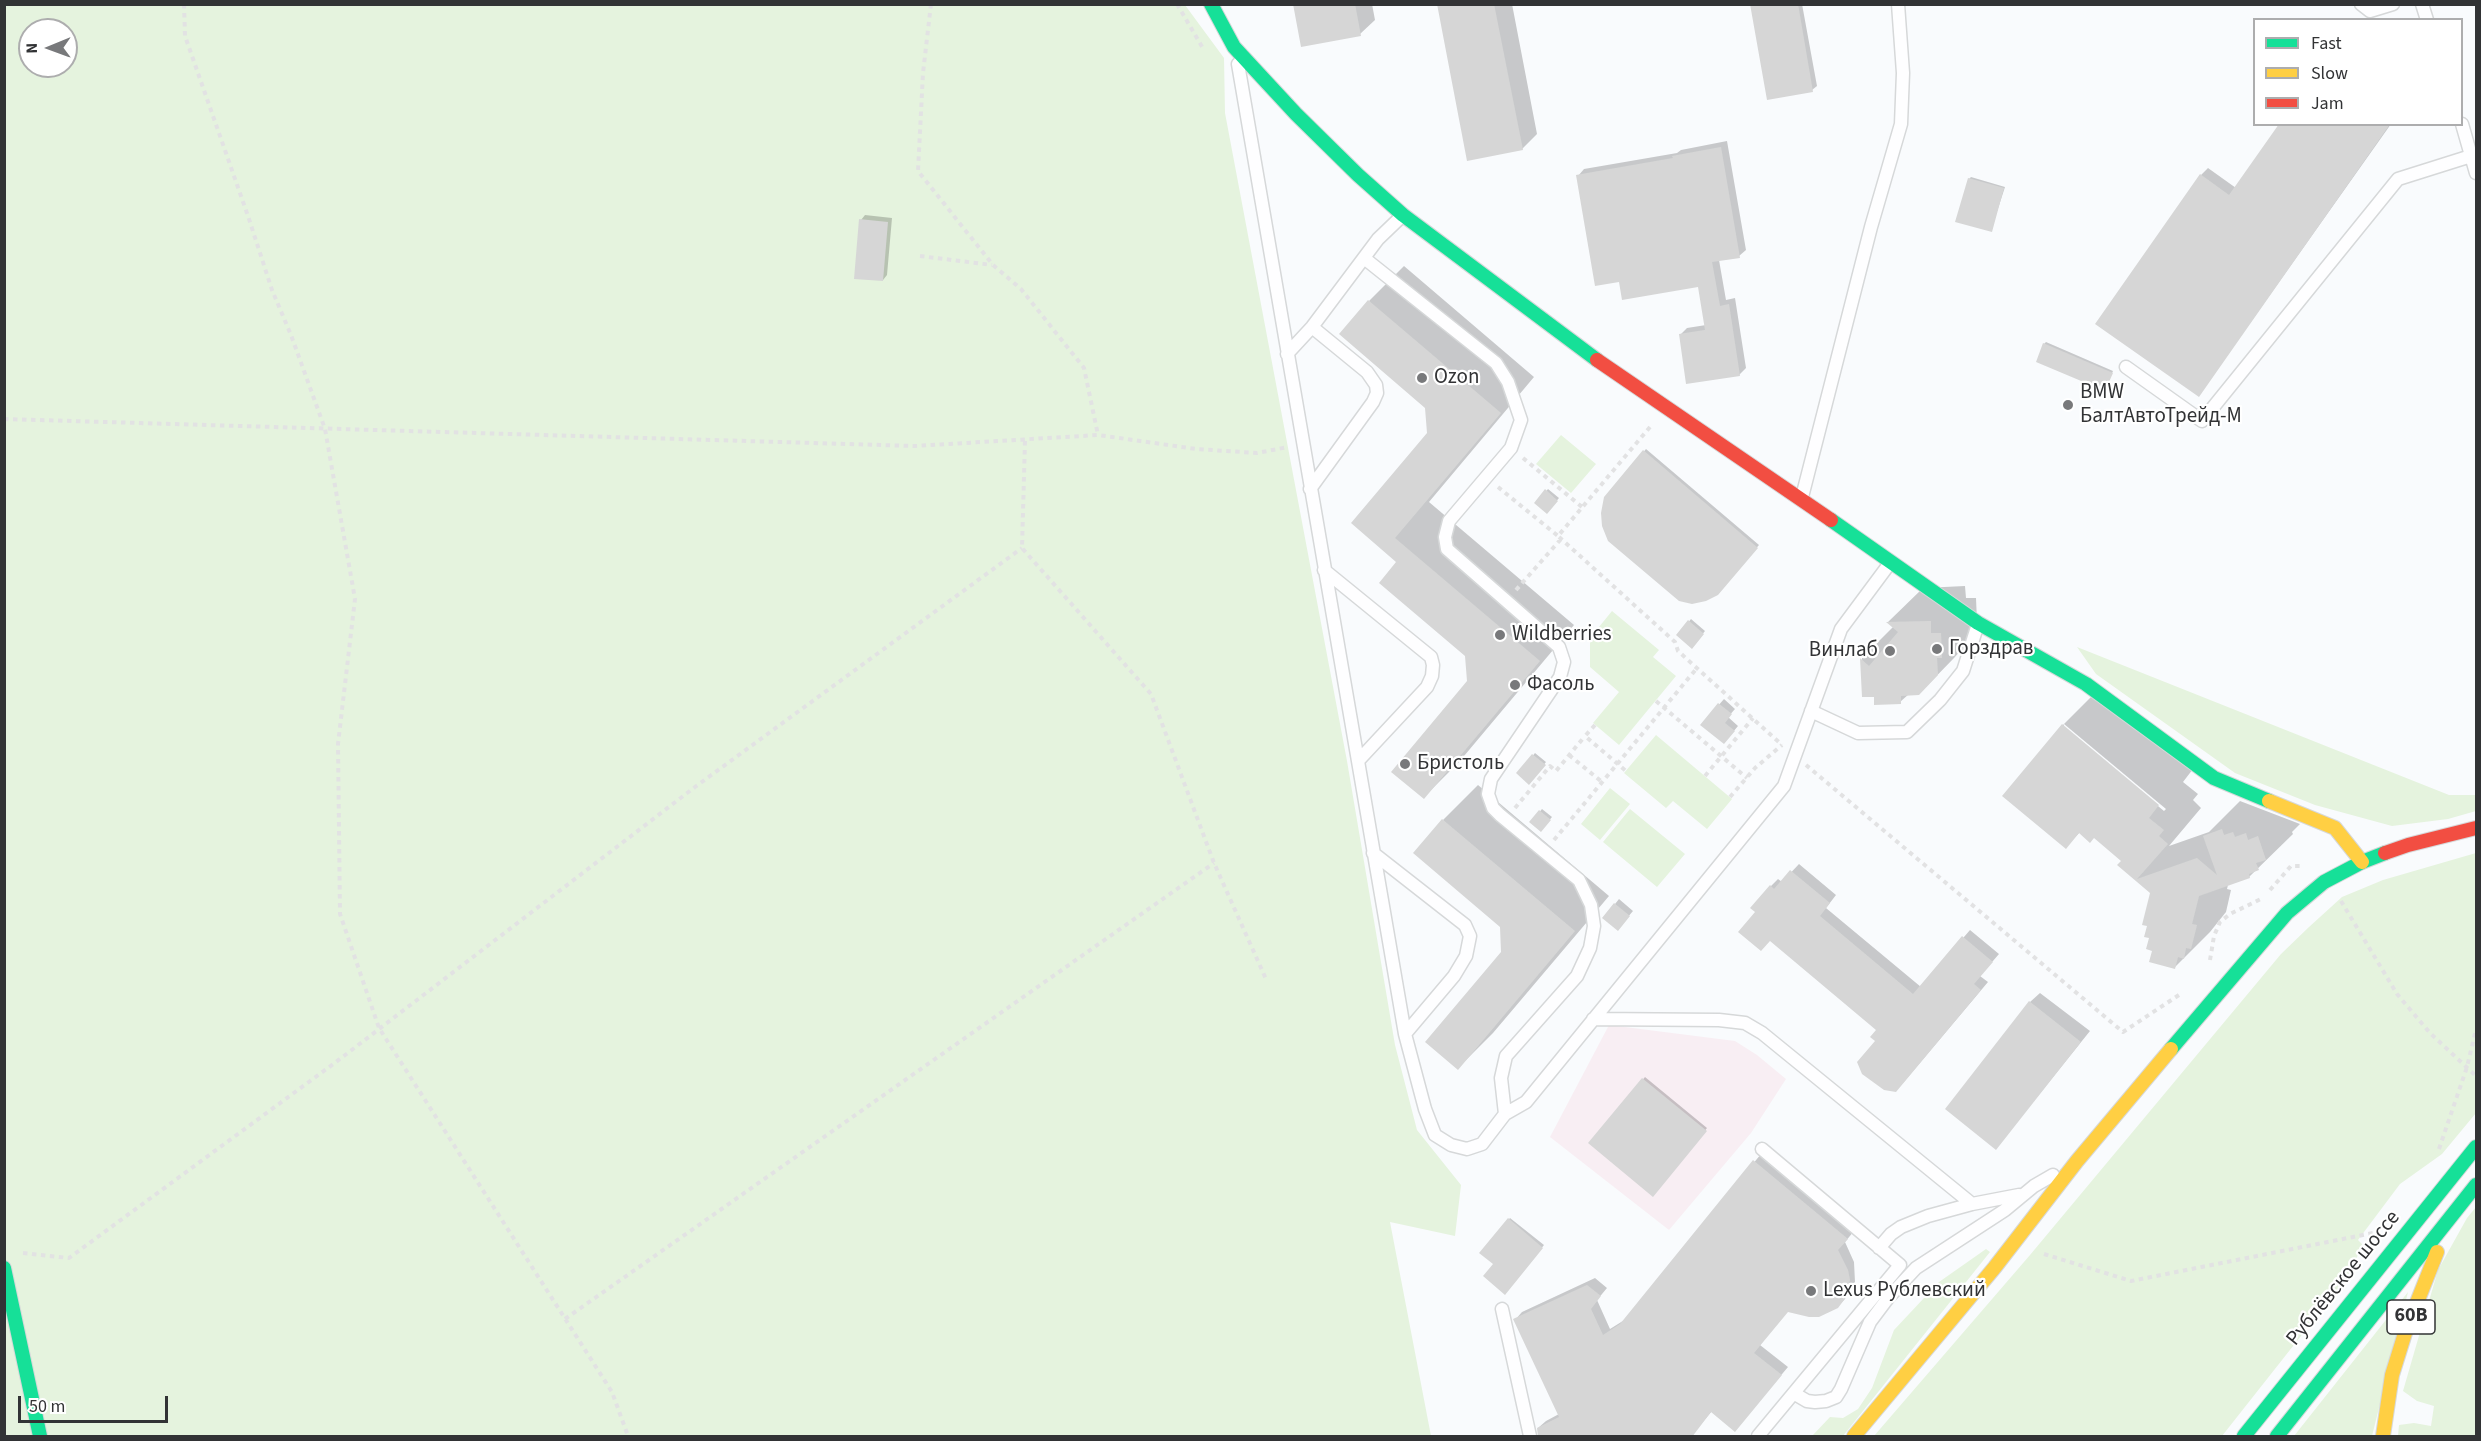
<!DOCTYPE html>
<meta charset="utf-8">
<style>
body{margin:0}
#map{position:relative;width:2481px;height:1441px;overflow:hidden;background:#f9fbfd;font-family:"Source Sans 3",sans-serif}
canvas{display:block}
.frame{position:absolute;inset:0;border:6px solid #323335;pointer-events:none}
.legend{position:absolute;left:2253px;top:18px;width:210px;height:108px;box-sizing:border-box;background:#fff;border:2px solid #adadae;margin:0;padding:8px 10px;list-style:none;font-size:18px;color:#323335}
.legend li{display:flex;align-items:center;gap:12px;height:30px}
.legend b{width:30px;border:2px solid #adadae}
.north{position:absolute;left:18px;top:18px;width:60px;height:60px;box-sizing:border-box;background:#fff;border:2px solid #adadae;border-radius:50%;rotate:269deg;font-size:16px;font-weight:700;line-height:24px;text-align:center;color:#323335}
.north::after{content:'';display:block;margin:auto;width:21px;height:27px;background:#78797b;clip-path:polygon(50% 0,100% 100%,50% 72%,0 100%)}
.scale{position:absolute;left:18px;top:1396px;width:150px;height:27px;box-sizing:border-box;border:3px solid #323335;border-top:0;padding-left:8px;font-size:18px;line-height:21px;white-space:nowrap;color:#323335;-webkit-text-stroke:4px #fff;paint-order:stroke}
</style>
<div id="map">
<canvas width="2481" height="1441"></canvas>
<div class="frame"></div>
<ul class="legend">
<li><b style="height:8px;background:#16e098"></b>Fast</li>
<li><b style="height:8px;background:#ffcf43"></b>Slow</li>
<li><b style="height:8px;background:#f24e42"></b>Jam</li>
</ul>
<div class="north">N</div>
<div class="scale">50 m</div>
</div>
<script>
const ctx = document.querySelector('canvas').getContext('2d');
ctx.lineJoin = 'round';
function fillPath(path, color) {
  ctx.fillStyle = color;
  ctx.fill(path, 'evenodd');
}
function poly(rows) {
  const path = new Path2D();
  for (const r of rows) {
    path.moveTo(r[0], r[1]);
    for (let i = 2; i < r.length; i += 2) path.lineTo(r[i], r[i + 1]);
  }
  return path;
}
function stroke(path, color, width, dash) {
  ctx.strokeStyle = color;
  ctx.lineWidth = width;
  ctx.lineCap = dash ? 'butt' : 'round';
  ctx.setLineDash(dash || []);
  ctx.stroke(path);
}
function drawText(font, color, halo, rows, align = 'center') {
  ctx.font = font + ' "Source Sans 3",sans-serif';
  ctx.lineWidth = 4.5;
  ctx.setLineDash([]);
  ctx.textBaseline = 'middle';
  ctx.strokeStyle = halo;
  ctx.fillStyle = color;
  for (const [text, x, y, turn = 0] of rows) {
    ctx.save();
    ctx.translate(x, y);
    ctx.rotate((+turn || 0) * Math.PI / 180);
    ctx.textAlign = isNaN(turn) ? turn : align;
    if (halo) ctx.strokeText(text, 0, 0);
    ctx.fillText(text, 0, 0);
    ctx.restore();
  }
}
const industrial = poly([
 [1609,1025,1735,1041,1757,1055,1786,1079,1751,1133,1669,1230,1550,1137]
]);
const green = poly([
 [4,5,1185,5,1224,58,1225,113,1347,761,1395,1045,1417,1130,1461,1185,1455,1236,1390,1222,1431,1436,5,1436],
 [30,30,66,30,66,66,30,66],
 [1561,435,1596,464,1571,493,1536,464],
 [1612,611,1659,650,1653,657,1676,676,1619,745,1593,723,1619,692,1590,667,1590,638],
 [2077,647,2449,795,2476,795,2476,811,2448,819,2392,826,2315,805,2235,773,2096,674],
 [1656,735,1732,799,1707,829,1673,801,1666,808,1624,773],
 [1610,788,1630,804,1600,840,1581,824],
 [1630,809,1685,854,1657,887,1603,842],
 [2476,853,2476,1113,2442,1154,2400,1184,2358,1240,2363,1245,2346,1279,2222,1436,1874,1436,2030,1255,2281,954,2309,927,2342,897,2383,880],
 [2476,1207,2476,1436,2398,1436,2399,1425,2414,1423,2431,1426,2434,1406,2417,1401,2403,1391,2438,1270,2467,1218],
 [1986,1249,1990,1252,1843,1436,1812,1436,1830,1417,1843,1418,1858,1409,1872,1388,1894,1330,1939,1282],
 [2408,1292,2372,1436,2294,1436]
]);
const shadow = poly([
 [1295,4,1372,4,1375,20,1360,34],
 [1438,4,1512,4,1537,134,1522,149],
 [1752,4,1802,4,1817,86,1812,90],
 [2280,124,2391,124,2199,395,2201,175,2208,168,2236,188],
 [1727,141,1746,250,1739,256,1719,260,1726,300,1735,298,1746,368,1739,375,1680,335,1687,328,1706,325,1699,285,1621,280,1578,176,1584,169,1677,153,1681,150],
 [1971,177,2005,187,1991,230,1969,179],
 [865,215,892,218,887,275,883,280,861,220],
 [1404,266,1534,377,1429,502,1574,625,1459,762,1424,797,1468,682,1467,655,1398,562,1353,523,1428,434,1427,407,1369,301],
 [2046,342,2113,371,2106,387,2044,344],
 [1646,449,1759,545,1717,593,1605,498],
 [1548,489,1559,498,1547,512,1536,503],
 [1965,586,1966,598,1976,598,1977,621,1972,638,1954,658,1919,694,1909,694,1900,702,1876,695,1863,696,1862,658,1893,627,1888,622,1923,588],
 [1691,619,1705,631,1692,647,1678,635],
 [2098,690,2193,769,2183,782,2198,794,2193,800,2201,808,2169,846,2209,832,2240,801,2300,824,2292,832,2293,834,2249,877,2228,885,2227,889,2231,890,2226,912,2210,932,2175,967,2154,950,2149,925,2151,892,2119,865,2123,860,2095,836,2080,832,2066,847,2004,796,2064,724,2064,728,2164,811,2166,809,2064,724],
 [1724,699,1735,709,1728,717,1738,726,1728,738,1702,724],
 [1535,753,1546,762,1529,783,1518,773],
 [1478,785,1609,896,1493,1033,1458,1068,1503,953,1501,926,1443,820],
 [1542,809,1552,817,1541,830,1531,822],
 [1799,864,1836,895,1826,908,1921,987,1970,930,1999,954,1980,976,1988,982,1903,1083,1877,1041,1879,1030,1757,912,1771,886,1778,879,1782,882],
 [1619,899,1633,911,1622,924,1615,904],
 [2040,993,2090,1031,1996,1148,2030,1002],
 [1645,1077,1707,1128,1652,1195,1590,1143],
 [1761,1154,1854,1231,1845,1242,1854,1262,1855,1282,1845,1299,1837,1307,1788,1310,1760,1345,1788,1367,1735,1430,1712,1411,1691,1436,1538,1428,1546,1421,1559,1414,1515,1320,1522,1312,1595,1278,1607,1288,1597,1300,1610,1329,1626,1319],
 [1510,1218,1544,1245,1505,1293,1495,1264,1481,1253]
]);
const building = poly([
 [1293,4,1355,4,1361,36,1301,47],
 [1437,4,1494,4,1523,150,1467,161],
 [1750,4,1798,4,1813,92,1767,100],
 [2279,124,2390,124,2199,397,2095,324,2200,174,2229,195],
 [1721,147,1740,258,1712,262,1720,306,1729,304,1740,376,1686,384,1679,334,1705,330,1698,287,1622,300,1619,282,1595,286,1576,175,1673,158,1672,156],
 [1968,178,2004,188,1992,232,1955,222],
 [859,219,888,222,883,281,854,279],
 [1368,300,1501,413,1395,538,1540,661,1424,799,1391,772,1467,681,1465,656,1379,583,1396,562,1351,523,1427,433,1425,408,1339,334],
 [2043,343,2113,373,2105,391,2036,362],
 [1643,450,1758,548,1718,595,1706,601,1692,604,1679,601,1608,541,1602,526,1601,513,1604,497],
 [1545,489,1558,501,1547,514,1534,503],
 [1688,620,1704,634,1692,649,1676,635],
 [1931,621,1931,633,1941,633,1942,658,1937,658,1938,675,1919,695,1901,696,1901,704,1874,705,1874,697,1862,697,1860,658,1869,666,1898,632,1886,622],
 [1718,703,1732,714,1725,723,1735,731,1724,744,1700,725],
 [2062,724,2159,805,2149,818,2164,830,2159,836,2168,844,2137,879,2197,858,2217,875,2203,836,2222,829,2224,835,2233,832,2235,837,2246,833,2248,840,2258,836,2266,860,2256,863,2259,870,2249,874,2250,878,2199,896,2192,924,2197,925,2191,949,2186,948,2184,959,2178,957,2175,969,2149,962,2152,951,2146,949,2149,938,2144,937,2147,926,2142,925,2150,893,2117,865,2121,861,2094,838,2090,843,2079,833,2066,849,2002,796],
 [1532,754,1546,765,1529,785,1516,773],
 [1539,810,1551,820,1541,832,1529,822],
 [1442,819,1575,931,1458,1070,1425,1042,1501,952,1500,927,1413,853],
 [1790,870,1830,903,1820,916,1913,994,1962,936,1993,962,1974,984,1981,990,1896,1092,1884,1090,1862,1074,1857,1062,1875,1041,1870,1037,1876,1030,1770,941,1761,951,1738,932,1755,912,1750,908,1770,885,1774,889],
 [1614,903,1630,916,1618,931,1602,918],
 [2029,1001,2081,1042,1996,1150,1945,1109],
 [1642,1078,1707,1131,1653,1197,1588,1143],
 [1753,1160,1848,1239,1838,1250,1848,1270,1850,1280,1844,1300,1838,1308,1819,1317,1809,1317,1788,1312,1754,1353,1782,1375,1735,1432,1711,1412,1692,1437,1538,1437,1537,1428,1559,1417,1513,1319,1587,1285,1601,1296,1591,1309,1603,1335,1620,1324],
 [1508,1218,1543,1248,1505,1295,1483,1276,1493,1264,1479,1253]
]);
const path = poly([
 [184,4,185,36,249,219,272,290,291,335,325,429,355,599,338,744,340,914,379,1028,612,1392,628,1436],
 [931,4,923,73,918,171,993,265,1021,289,1084,368,1098,435],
 [1177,4,1204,50],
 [920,256,992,265],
 [4,419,915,446,1098,435,1196,449,1257,453,1288,447],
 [1650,427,1558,536,1675,642,1678,651,1782,745],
 [1025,441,1022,548,1151,694,1214,863,1266,979],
 [1523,458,1582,507],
 [1498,487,1558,536],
 [1516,590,1561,539],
 [1656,701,1747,778],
 [1595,725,1585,736,1626,771],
 [1569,755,1602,782],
 [1806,765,2123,1032,2182,993],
 [1705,776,1753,718],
 [1730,797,1755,768,1782,745],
 [1515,808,1550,766,1556,771,1585,736],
 [1554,840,1697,668],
 [2270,890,2291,866,2302,866],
 [2341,901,2397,994,2430,1033,2476,1076],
 [2210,960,2214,936,2220,922,2230,914,2263,898],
 [2439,1149,2467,1067,2476,1029],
 [23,1253,69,1258,336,1062,695,787,1022,548],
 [2044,1254,2131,1281,2373,1233],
 [565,1319,1214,863]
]);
const lane = poly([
 [2361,4,2370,11,2393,4],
 [2422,4,2427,20],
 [1238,64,1405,1034,1425,1109,1435,1135,1451,1145,1467,1149,1482,1144,1505,1114,1526,1102,1784,786,1841,629,1890,563],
 [2462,124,2476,173],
 [1364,258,1496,363,1508,382,1521,420,1511,448,1449,521,1445,537,1447,549,1559,647,1564,662,1560,677,1491,779,1488,794,1493,808,1500,815,1579,880,1591,905,1594,926,1590,948,1577,976,1506,1056,1501,1078,1505,1114],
 [1287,354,1312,327,1378,239,1402,216],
 [2126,367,2202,421,2398,179,2471,156],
 [1310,489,1373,402,1377,393,1376,385,1367,372,1312,327],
 [1802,497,1871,227,1901,124,1903,73,1898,4],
 [1324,570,1431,657,1433,665,1432,676,1427,687,1358,761],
 [1811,711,1858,733,1907,732,1940,700,1963,671,1978,624],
 [1373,853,1465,925,1470,936,1466,956,1454,976,1405,1034],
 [1593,1019,1719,1020,1745,1023,1762,1033,1972,1204],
 [1879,1248,1891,1234,1901,1227,1928,1216,1972,1204,2019,1195],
 [1502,1309,1530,1436],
 [1795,1394,1807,1401,1815,1402,1826,1401,1836,1397,1841,1389,1870,1322,1888,1298,1916,1268,2005,1210,2034,1186,2053,1175],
 [1758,1436,1900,1265,1762,1149]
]);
const fast = poly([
 [1211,4,1234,47,1296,114,1358,175,1403,215,1597,360],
 [1831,520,1978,623,2086,684,2214,778,2269,801],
 [2171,1049,2287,913,2324,882,2362,862,2385,853],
 [4,1268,40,1436],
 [2244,1436,2476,1147],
 [2277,1436,2476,1185]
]);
const slow = poly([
 [2269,801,2335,828,2362,862],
 [1854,1436,1995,1267,2077,1161,2171,1049],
 [2383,1436,2392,1375,2406,1330,2437,1252]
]);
const jam = poly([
 [1597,360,1831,520],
 [2385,853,2408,845,2476,828]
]);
const markers = [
 [1422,378,6,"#78797b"],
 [2068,405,6,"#78797b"],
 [1500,635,6,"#78797b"],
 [1937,649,6,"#78797b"],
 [1890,651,6,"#78797b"],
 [1515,685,6,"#78797b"],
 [1405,764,6,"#78797b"],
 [1811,1291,6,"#78797b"]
];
const shields = [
 [2411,1317,48]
];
const shieldNames = [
 ["60B",2411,1317]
];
const poiNames = [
 ["Ozon",1434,378],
 ["BMW",2080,393],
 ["БалтАвтоТрейд-М",2080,417],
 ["Wildberries",1512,635],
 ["Горздрав",1949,649],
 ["Винлаб",1878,651,"right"],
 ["Фасоль",1527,685],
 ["Бристоль",1417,764],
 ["Lexus Рублевский",1823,1291]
];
const streetNames = [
 ["Рублёвское шоссе",2344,1279,-51]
];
fillPath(industrial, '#f8eef3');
fillPath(green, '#e5f3de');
fillPath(shadow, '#0003');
fillPath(building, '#d6d6d6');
stroke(lane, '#d6d8d9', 15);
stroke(fast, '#d6d8d9', 16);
stroke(slow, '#d6d8d9', 16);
stroke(jam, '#d6d8d9', 16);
stroke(path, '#e2e2e3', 4, [4.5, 4.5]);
stroke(lane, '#fefeff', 12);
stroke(fast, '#16e098', 14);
stroke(slow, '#ffcf43', 14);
stroke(jam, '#f24e42', 14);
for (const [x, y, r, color] of markers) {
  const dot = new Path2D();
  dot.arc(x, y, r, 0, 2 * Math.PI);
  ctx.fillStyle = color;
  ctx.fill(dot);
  stroke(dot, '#fff', 2);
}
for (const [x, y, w] of shields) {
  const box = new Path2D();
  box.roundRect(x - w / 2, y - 17, w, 34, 4.5);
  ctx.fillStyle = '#fff';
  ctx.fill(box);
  stroke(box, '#323335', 1.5);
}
drawText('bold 20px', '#323335', null, shieldNames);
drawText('21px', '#323335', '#fff', poiNames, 'left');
drawText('21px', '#323335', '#fff', streetNames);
</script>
